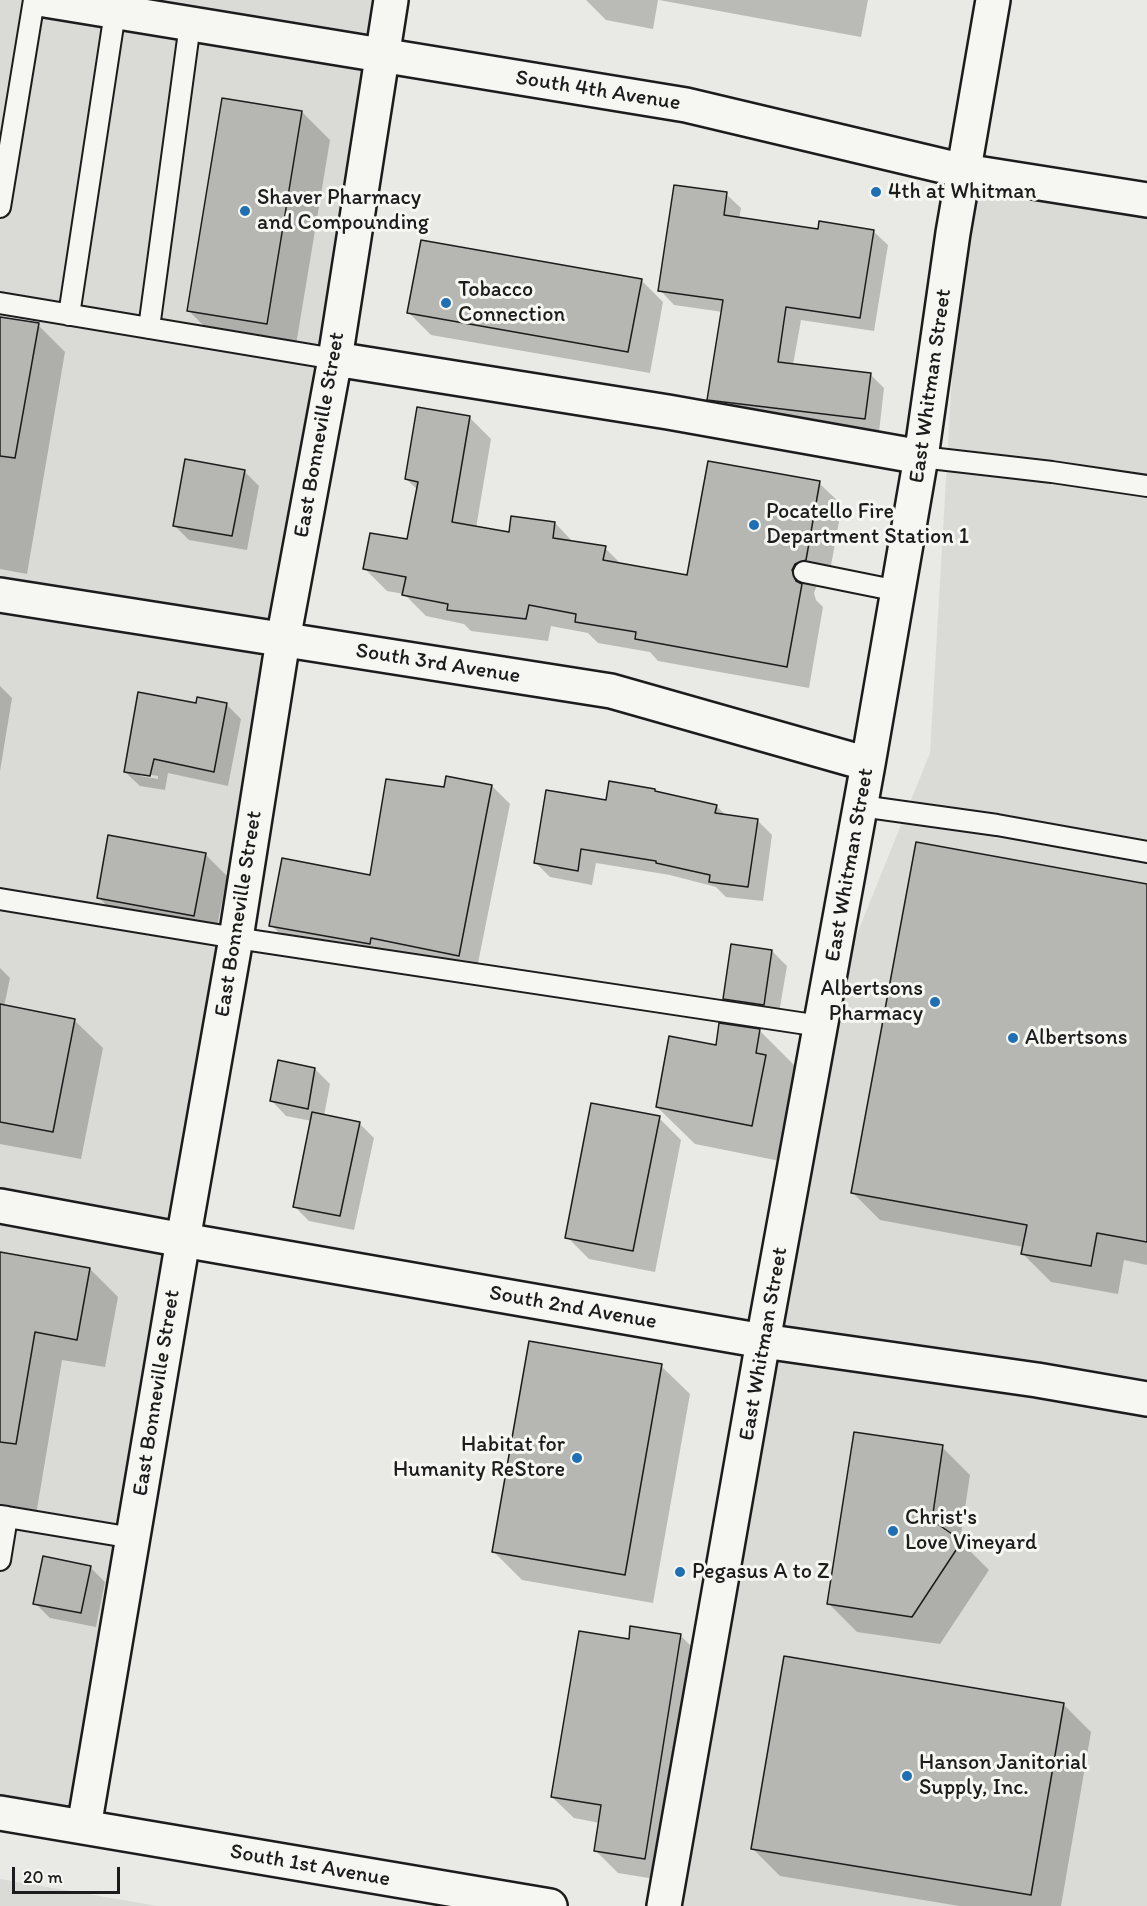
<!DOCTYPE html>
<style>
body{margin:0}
#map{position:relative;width:1147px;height:1906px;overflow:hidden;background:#e9e9e5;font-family:Itim,sans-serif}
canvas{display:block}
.scale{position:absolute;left:12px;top:1867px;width:108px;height:27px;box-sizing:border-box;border:3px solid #1c1c1c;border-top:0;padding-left:8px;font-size:18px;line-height:21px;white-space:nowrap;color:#1c1c1c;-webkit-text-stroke:4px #f6f6f2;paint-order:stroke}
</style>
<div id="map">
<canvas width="1147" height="1906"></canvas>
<div class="scale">20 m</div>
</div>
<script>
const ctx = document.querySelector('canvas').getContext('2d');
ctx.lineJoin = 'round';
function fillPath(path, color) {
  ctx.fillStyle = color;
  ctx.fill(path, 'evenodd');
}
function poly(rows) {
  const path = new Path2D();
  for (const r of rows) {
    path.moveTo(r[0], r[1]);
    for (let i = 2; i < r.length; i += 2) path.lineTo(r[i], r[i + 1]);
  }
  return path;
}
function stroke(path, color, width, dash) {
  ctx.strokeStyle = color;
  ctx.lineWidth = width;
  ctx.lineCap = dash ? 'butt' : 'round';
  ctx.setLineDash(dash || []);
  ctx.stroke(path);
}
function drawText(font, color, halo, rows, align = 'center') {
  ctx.font = font + ' Itim,sans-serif';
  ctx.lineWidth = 6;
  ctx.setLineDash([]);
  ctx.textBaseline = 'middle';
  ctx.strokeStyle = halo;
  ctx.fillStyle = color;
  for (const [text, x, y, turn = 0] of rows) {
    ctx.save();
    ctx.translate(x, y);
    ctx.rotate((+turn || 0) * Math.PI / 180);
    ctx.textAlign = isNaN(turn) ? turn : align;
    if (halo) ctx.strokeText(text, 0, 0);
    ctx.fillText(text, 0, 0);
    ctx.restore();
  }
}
const built = poly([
 [0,0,391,0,84,1827,0,1813],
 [964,171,1147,200,1147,1906,664,1906,820,1026,930,753],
 [0,1879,158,1906,0,1906]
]);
const shadow = poly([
 [586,0,658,0,653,29,606,20],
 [659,0,868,0,861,37],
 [302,112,330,140,295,351,217,339,189,311],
 [726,194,741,208,739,219,819,231,873,231,888,245,874,331,801,320,793,365,870,374,884,388,879,432,723,414,709,399,723,312,674,305,660,290],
 [641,280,663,302,650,373,431,335,409,313],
 [0,318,38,325,65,352,27,574,0,569],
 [469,417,491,439,476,528,510,534,555,523,574,543,605,548,622,565,688,577,819,483,842,505,828,582,817,585,814,593,816,600,823,607,809,688,658,661,650,652,598,643,588,633,551,626,548,641,471,631,464,624,426,616,404,594,387,591,365,569,409,541,418,490,406,479],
 [244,471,259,486,247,550,189,540,174,525],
 [0,686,12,698,0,771],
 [226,704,241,719,228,786,168,773,165,790,140,786,125,772],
 [140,773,158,776,158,779,140,776],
 [492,786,510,804,476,973,289,943,271,925,371,876,445,789],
 [657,793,716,806,727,816,757,820,772,835,763,901,726,897,716,887,670,875,596,863,592,885,550,877,535,862,607,802],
 [205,854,227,876,215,937,120,919,98,897],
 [1147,885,1147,1265,1124,1260,1118,1294,1051,1282,1023,1254,1024,1247,880,1220,852,1192],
 [772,951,787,966,778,1019,739,1014,724,999],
 [0,968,10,978,4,1007,74,1020,103,1048,81,1159,0,1144],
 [759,1030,797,1068,790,1163,695,1144,657,1107,717,1047],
 [315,1069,330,1084,324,1116,359,1123,374,1138,354,1230,309,1221,294,1206,312,1121,286,1116,272,1101],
 [659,1118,681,1140,655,1272,589,1259,567,1237],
 [0,1254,90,1269,118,1297,105,1367,62,1360,36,1515,0,1509],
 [661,1366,690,1394,653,1603,522,1580,494,1552],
 [942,1447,970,1475,960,1541,989,1570,940,1644,857,1632,829,1604],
 [90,1567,105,1582,96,1627,50,1618,35,1603],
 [680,1635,702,1657,667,1881,618,1873,596,1851,600,1823,574,1818,552,1797,630,1641],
 [1063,1704,1091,1732,1061,1906,959,1906,780,1876,752,1848]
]);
const building = poly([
 [222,98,302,111,267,324,187,311,222,98],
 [674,185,727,192,724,215,818,229,819,221,874,230,860,318,786,307,778,362,871,373,865,419,707,400,723,300,658,291,674,185],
 [421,240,642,279,628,352,407,313,421,240],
 [0,317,39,323,15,458,0,456,0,317],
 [417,407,470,416,452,522,509,532,511,516,555,522,553,538,606,546,603,560,687,575,708,461,820,481,806,560,795,564,792,570,796,581,802,584,787,667,635,639,636,632,575,622,576,614,529,605,526,619,447,610,448,604,402,595,406,577,363,569,370,533,407,539,418,482,405,479,417,407],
 [185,459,245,470,232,536,173,526,185,459],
 [138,692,196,703,197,697,227,703,214,772,154,759,150,776,124,772,138,692],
 [446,776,492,785,459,956,371,938,370,944,269,926,282,858,370,875,386,779,444,787,446,776],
 [609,781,655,789,655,791,717,805,715,813,758,819,748,887,709,882,710,875,656,863,656,861,581,849,578,871,534,863,546,790,606,800,609,781],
 [108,835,206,853,194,916,97,898,108,835],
 [916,842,1147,884,1147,1242,1097,1233,1091,1266,1021,1254,1027,1225,851,1193,916,842],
 [731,944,772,950,764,1005,723,999,731,944],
 [0,1004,75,1019,53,1132,0,1122,0,1004],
 [719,1023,760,1029,756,1053,766,1055,752,1126,656,1107,669,1036,716,1045,719,1023],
 [278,1060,315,1068,308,1109,270,1101,278,1060],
 [591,1103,660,1116,633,1251,565,1238,591,1103],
 [312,1112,360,1122,340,1216,293,1207,312,1112],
 [0,1252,90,1268,77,1340,35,1332,16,1444,0,1442,0,1252],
 [529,1341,662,1364,625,1575,492,1552,529,1341],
 [854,1432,943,1445,932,1520,962,1541,912,1617,827,1604,854,1432],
 [43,1556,91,1566,81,1613,33,1604,43,1556],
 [630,1626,681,1634,645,1859,594,1851,601,1805,551,1797,579,1631,629,1639,630,1626],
 [784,1656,1064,1703,1031,1895,751,1849,784,1656]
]);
const service = poly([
 [0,207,34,0],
 [0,303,335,359],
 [69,315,115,12],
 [149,328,190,24],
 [921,457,1052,472,1147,486],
 [804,572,898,591],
 [861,806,997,825,1147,852],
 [0,899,236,938,820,1026],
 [0,1516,7,1517,0,1560],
 [7,1517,133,1538]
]);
const minor = poly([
 [335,359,668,412,921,457],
 [0,595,611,691,868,764],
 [0,1813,550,1906],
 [84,1827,183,1240,236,938,283,640,335,359,391,0],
 [664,1906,763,1341,868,764,921,457,953,233,993,0]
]);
const tertiary = poly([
 [0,1206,183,1240,763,1341,1037,1380,1147,1399]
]);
const primary = poly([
 [45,0,686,105,964,171,1147,200]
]);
const markers = [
 [876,192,6,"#1f6fb2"],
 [245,211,6,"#1f6fb2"],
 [446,303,6,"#1f6fb2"],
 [754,525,6,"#1f6fb2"],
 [935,1002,6,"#1f6fb2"],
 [1013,1038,6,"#1f6fb2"],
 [577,1458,6,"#1f6fb2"],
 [893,1531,6,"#1f6fb2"],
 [680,1572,6,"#1f6fb2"],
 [907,1776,6,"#1f6fb2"]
];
const streetNames = [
 ["South 4th Avenue",598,91,9],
 ["East Whitman Street",931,386,-82],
 ["East Bonneville Street",320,435,-80],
 ["South 3rd Avenue",438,664,9],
 ["East Whitman Street",850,865,-80],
 ["East Bonneville Street",239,914,-81],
 ["South 2nd Avenue",573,1308,10],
 ["East Whitman Street",764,1344,-80],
 ["East Bonneville Street",157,1393,-81],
 ["South 1st Avenue",310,1866,10]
];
const poiNames = [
 ["4th at Whitman",888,192],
 ["Shaver Pharmacy",257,198],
 ["and Compounding",257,223],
 ["Tobacco",458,290],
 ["Connection",458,315],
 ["Pocatello Fire",766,512],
 ["Department Station 1",766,537],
 ["Albertsons",923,989,"right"],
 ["Pharmacy",923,1014,"right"],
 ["Albertsons",1025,1038],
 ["Habitat for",565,1445,"right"],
 ["Humanity ReStore",565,1470,"right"],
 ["Christ's",905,1518],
 ["Love Vineyard",905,1543],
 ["Pegasus A to Z",692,1572],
 ["Hanson Janitorial",919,1763],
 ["Supply, Inc.",919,1788]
];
fillPath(built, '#dadad6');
fillPath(shadow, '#0003');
fillPath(building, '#b6b6b3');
stroke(building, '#1c1c1c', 1.5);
stroke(service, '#1c1c1c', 24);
stroke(minor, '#1c1c1c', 38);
stroke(tertiary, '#1c1c1c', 38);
stroke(primary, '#1c1c1c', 38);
stroke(service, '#f6f6f2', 20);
stroke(minor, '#f6f6f2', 33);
stroke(tertiary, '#f6f6f2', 33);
stroke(primary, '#f6f6f2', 33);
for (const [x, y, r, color] of markers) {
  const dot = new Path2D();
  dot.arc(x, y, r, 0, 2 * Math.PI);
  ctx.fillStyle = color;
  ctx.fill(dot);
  stroke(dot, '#f6f6f2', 2);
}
drawText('22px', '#1c1c1c', '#f6f6f2', streetNames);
drawText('22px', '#1c1c1c', '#f6f6f2', poiNames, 'left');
</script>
